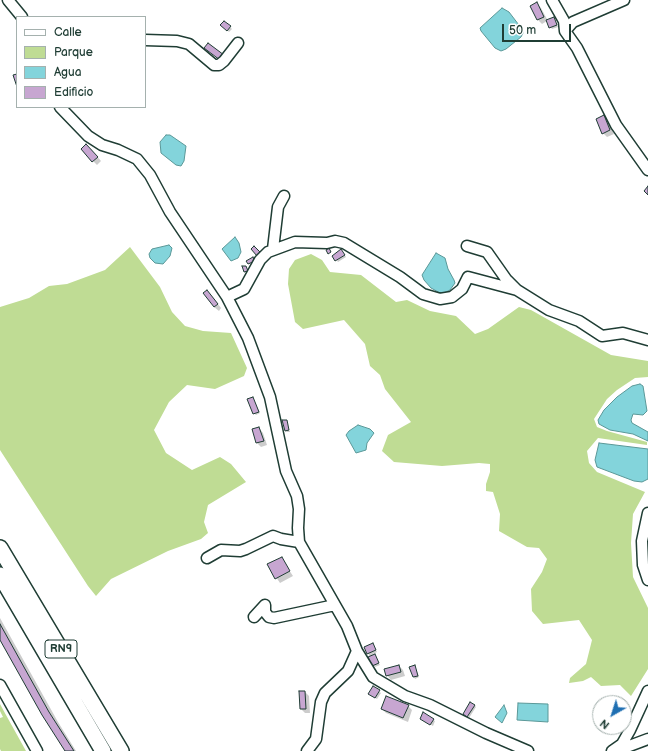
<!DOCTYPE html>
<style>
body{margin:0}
#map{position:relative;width:648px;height:751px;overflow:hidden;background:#fff;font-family:"Balsamiq Sans",sans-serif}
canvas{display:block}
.legend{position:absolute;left:16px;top:16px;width:130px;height:92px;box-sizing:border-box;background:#fff;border:1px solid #a5b1ae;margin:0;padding:5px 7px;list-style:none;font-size:12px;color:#1f3d34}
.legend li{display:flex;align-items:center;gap:8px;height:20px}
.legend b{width:20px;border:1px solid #a5b1ae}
.north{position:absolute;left:592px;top:695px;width:40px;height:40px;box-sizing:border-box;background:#fff;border:1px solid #a5b1ae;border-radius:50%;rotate:219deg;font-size:11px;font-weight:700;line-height:16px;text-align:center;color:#1f3d34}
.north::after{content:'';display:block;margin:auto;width:14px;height:18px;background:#1f6fb2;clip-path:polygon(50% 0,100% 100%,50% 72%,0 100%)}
.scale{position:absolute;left:502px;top:24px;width:69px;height:18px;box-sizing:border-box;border:2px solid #1f3d34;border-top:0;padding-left:5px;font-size:12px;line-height:14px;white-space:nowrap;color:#1f3d34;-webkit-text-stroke:3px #fff;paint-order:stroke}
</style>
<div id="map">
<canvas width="648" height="751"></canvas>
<ul class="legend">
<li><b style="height:5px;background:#fff"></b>Calle</li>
<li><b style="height:11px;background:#bfdc94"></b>Parque</li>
<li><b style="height:11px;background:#83d4db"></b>Agua</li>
<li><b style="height:11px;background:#c7a6d1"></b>Edificio</li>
</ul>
<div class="north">N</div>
<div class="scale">50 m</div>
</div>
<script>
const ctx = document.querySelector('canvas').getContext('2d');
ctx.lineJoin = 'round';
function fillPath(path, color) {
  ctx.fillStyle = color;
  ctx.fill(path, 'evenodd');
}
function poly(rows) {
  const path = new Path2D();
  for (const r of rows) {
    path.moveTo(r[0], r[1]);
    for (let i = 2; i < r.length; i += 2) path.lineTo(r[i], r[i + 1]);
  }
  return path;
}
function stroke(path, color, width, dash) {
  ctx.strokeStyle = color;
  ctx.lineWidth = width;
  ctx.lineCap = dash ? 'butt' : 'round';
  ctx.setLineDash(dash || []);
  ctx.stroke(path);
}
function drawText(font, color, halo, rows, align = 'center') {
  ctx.font = font + ' "Balsamiq Sans",sans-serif';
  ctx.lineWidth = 3;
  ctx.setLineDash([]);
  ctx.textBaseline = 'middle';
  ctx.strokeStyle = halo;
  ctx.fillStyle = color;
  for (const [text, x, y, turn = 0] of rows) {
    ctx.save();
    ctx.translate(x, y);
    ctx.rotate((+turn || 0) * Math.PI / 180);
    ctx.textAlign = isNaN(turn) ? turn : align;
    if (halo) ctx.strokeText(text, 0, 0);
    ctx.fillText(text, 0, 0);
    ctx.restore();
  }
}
const green = poly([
 [130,247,160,287,172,312,185,326,203,331,231,333,247,368,244,376,215,389,187,385,169,402,154,430,166,453,192,470,220,457,231,464,246,482,208,505,204,522,208,533,201,539,168,551,111,579,96,596,88,586,0,450,0,307,29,298,49,286,67,284,105,270],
 [311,254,322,260,330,272,361,275,396,302,407,300,430,311,456,316,475,334,488,329,519,307,531,310,611,355,648,361,648,377,635,378,617,390,607,399,594,419,597,427,607,431,647,442,647,445,598,438,587,451,589,463,597,472,645,492,633,514,631,543,633,577,648,608,648,669,631,696,620,685,601,686,591,677,583,681,569,683,570,678,586,664,592,640,579,620,543,624,532,611,531,589,542,572,547,559,539,548,527,547,499,531,500,514,493,492,486,491,486,484,490,472,490,464,479,463,442,466,394,462,382,451,388,435,411,422,385,389,380,375,370,366,365,344,344,320,303,329,295,322,288,284,289,269,295,260],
 [0,704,6,715,26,751,1,751,0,749,0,718,3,717,0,711]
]);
const water = poly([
 [502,8,509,12,522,29,523,33,521,37,506,49,501,51,495,48,481,31,480,28,502,8],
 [166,135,170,135,186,146,184,161,181,166,176,165,161,153,160,142,166,135],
 [235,237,239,243,241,252,238,258,231,261,222,249,235,237],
 [169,245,172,248,170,256,163,264,155,263,150,258,149,254,152,249,169,245],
 [436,253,445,258,448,269,454,280,455,283,450,290,442,294,431,288,424,280,422,275,436,253],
 [640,384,643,386,647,411,643,415,633,414,631,420,632,423,648,432,648,441,633,434,610,430,599,424,598,420,604,410,617,397,632,386,640,384],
 [358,425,370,429,374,433,367,443,366,450,356,453,346,435,349,431,358,425],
 [599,443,648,449,648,479,642,482,634,481,597,467,595,460,599,443],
 [518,703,548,704,548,722,517,720,518,703],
 [504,705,507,713,502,723,495,717,504,705]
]);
const shadow = poly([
 [537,3,541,8,548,21,554,18,558,27,552,29,547,21,542,24,538,20],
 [222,25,230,27,232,29,229,32],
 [603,116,608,120,614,134,607,137,603,133],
 [91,149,101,161,97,165,93,161],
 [343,252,346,257,338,262,333,256],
 [211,295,221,308,219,311,214,307],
 [253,398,260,413,256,415,254,413],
 [286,421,290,432,287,432,286,431],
 [259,428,263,433,267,445,261,447,257,443],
 [281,558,293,576,280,583,268,565],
 [0,618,58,722,76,751,66,751,0,638],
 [374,646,377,652,373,654,380,665,375,667,368,653],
 [399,666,403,670,405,676,391,680,387,675],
 [415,666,419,677,415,679,414,677],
 [374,688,381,693,377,699,371,696],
 [305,692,309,696,310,713,305,713,301,709],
 [474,705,476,707,469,718,466,715],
 [408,706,412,710,408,722,386,713,382,709],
 [423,720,433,720,435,721,433,726]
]);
const building = poly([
 [537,2,544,17,537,20,530,6,537,2],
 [554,17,557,25,549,28,546,20,554,17],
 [224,21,231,26,227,31,220,25,224,21],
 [208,43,224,55,220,60,204,48,208,43],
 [17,74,17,87,13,75,17,74],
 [604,115,610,130,602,134,596,119,604,115],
 [86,144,98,157,92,162,81,149,86,144],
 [648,186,648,195,644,191,648,186],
 [254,246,260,252,257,256,251,249,254,246],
 [329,248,331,252,328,254,326,250,329,248],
 [341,249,345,255,335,261,332,256,341,249],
 [253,257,255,261,248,264,246,261,253,257],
 [242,266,246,266,248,271,244,272,242,266],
 [207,290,218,304,214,307,203,293,207,290],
 [253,397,259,412,253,414,247,399,253,397],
 [282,420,287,420,289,430,285,431,282,420],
 [259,427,264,441,256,443,252,429,259,427],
 [282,557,290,571,275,579,267,564,282,557],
 [0,624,49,712,74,751,65,751,42,715,0,640,0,624],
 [373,643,376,650,367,654,364,647,373,643],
 [375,654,379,663,372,666,368,657,375,654],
 [399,665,401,672,386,676,384,669,399,665],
 [415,665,418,676,413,677,409,667,415,665],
 [373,686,380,690,375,698,368,694,373,686],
 [299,691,305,691,306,709,300,709,299,691],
 [386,696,409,705,403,718,381,709,386,696],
 [470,702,475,705,467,717,463,714,470,702],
 [423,712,434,719,430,725,420,719,423,712]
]);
const minor = poly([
 [8,0,22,17],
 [552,0,564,21,565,31,577,48,616,125,648,170],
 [565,31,573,22,624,0],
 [145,40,177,41,189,44,214,65,219,65,224,61,238,43],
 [60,107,88,136,102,145,118,150,137,159,150,175,170,212,227,297,248,338,270,397,286,471,297,496,299,509,298,528,299,542,347,626,357,651,373,677,405,696,430,705,486,733,528,751],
 [467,246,487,252,506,279,517,290,549,310,579,321,602,336,623,333,648,340],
 [273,249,278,207,284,196],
 [227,297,244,289,260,260,268,252,295,242,327,243,335,241,344,243,400,277,423,294,440,299,452,297,462,289,468,277,517,290],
 [648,513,642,541,643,565,648,580],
 [207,558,221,550,240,551,246,549,273,536,281,539,299,542],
 [254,617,265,605,265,612,269,617,274,618,335,605],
 [0,685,37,751],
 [307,751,316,739,321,702,325,693,348,671,357,651],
 [612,751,622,744,630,730,648,691],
 [616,751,648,739]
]);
const highway = poly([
 [0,548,121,751],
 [0,575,103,751]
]);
const shields = [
 [61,649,32]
];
const shieldNames = [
 ["RN9",61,649]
];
fillPath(green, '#bfdc94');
fillPath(water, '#83d4db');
stroke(water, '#5b9898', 1);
fillPath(shadow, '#0003');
fillPath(building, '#c7a6d1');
stroke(building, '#1f3d34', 1);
stroke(minor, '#1f3d34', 13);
stroke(highway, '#1f3d34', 18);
stroke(minor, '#fff', 10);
stroke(highway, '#fff', 15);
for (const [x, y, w] of shields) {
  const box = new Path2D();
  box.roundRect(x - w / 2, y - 9, w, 18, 3);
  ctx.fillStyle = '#fff';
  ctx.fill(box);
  stroke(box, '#1f3d34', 1);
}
drawText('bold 11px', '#1f3d34', null, shieldNames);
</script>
